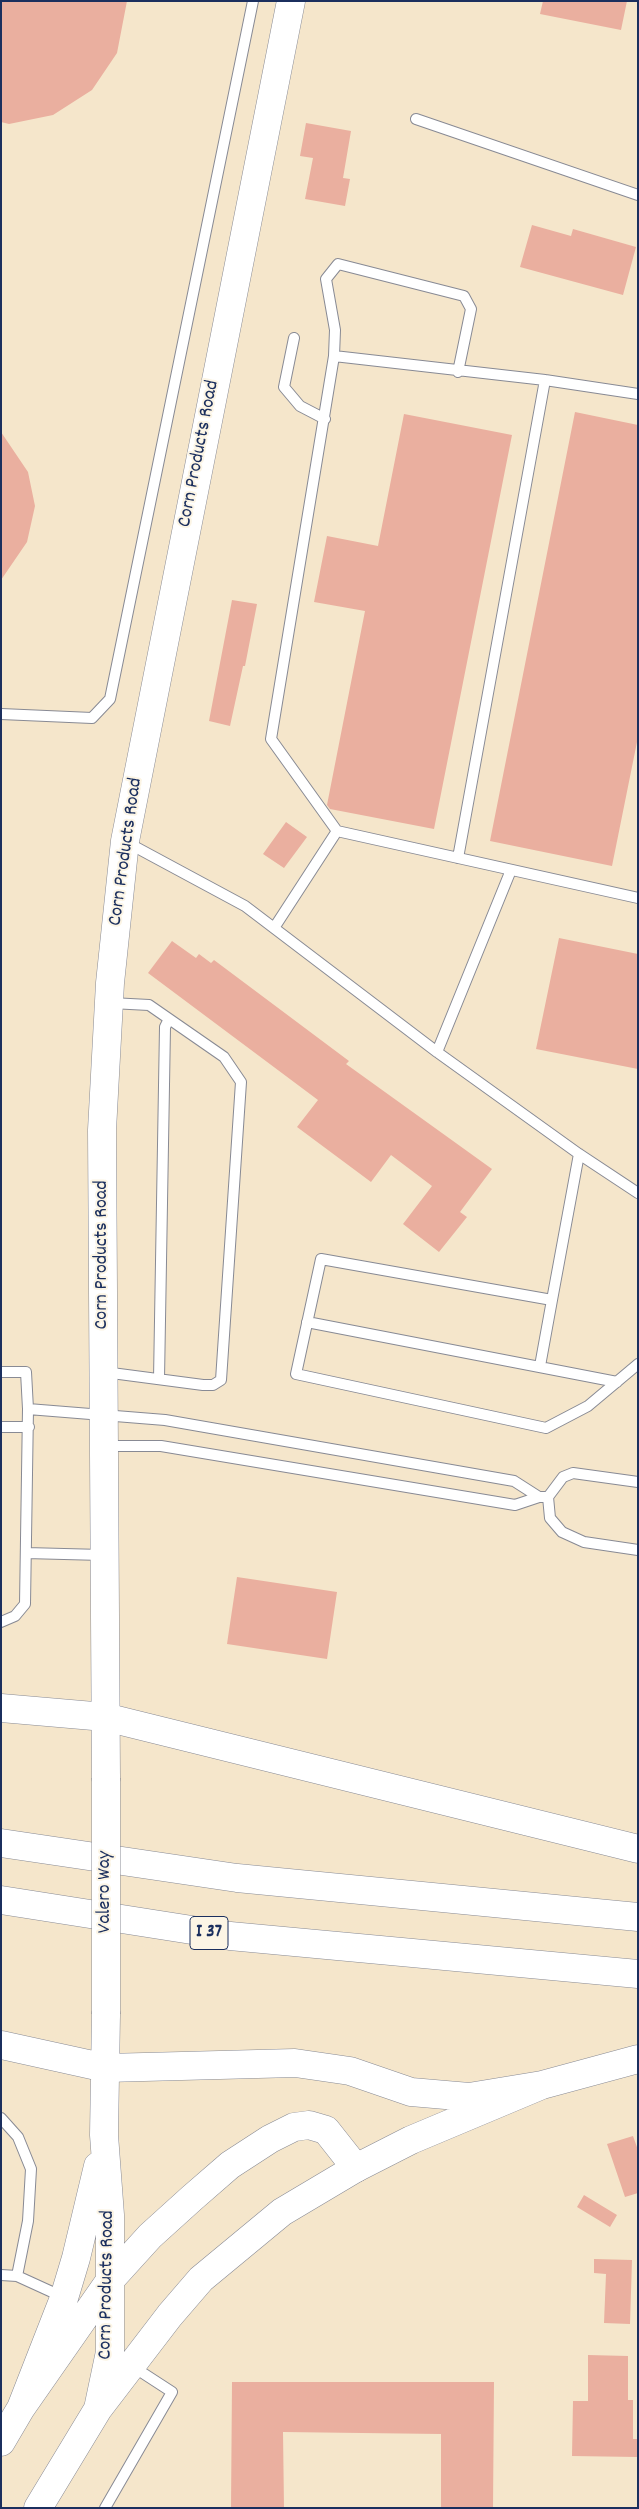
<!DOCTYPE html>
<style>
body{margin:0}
#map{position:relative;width:639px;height:2509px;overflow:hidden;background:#f5e6cb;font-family:Dekko,sans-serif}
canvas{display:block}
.frame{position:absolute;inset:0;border:2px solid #1b2f5e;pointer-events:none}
</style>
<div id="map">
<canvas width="639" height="2509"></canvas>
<div class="frame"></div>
</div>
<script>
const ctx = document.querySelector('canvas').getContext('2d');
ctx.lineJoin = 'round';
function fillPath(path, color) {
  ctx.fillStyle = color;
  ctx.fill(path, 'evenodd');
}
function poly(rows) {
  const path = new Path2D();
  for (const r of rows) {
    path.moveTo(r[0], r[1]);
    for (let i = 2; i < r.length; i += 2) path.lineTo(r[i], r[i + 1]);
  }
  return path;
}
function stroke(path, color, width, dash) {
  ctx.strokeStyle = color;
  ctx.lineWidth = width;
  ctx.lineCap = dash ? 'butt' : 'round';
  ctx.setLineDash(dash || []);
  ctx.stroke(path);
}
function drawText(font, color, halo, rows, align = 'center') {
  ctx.font = font + ' Dekko,sans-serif';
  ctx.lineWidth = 4;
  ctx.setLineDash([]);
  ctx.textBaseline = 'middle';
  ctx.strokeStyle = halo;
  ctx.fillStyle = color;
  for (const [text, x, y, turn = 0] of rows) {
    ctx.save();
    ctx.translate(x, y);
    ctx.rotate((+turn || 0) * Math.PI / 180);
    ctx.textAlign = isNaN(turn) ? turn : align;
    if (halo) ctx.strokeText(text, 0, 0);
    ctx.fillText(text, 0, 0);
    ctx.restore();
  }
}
const building = poly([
 [1,1,127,1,117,53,92,90,53,115,9,124,1,122],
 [543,1,627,1,621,30,540,14],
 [306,123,351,131,343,178,350,179,345,206,305,199,313,158,300,156],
 [532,225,571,236,573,229,636,247,623,295,520,267],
 [575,412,638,425,638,737,612,866,490,841],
 [404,414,512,435,434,829,330,809,327,805,365,611,314,602,327,536,378,546],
 [1,432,28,472,35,506,27,542,1,580],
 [232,600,257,604,245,666,243,666,230,726,209,721],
 [286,822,307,837,284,868,263,854],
 [559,938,638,954,638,1069,536,1049],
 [172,941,196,958,199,954,211,963,214,960,349,1061,346,1064,492,1169,460,1212,467,1217,439,1252,403,1224,432,1186,391,1155,371,1182,297,1127,318,1100,148,973],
 [237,1577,337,1592,327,1659,227,1644],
 [633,2136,638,2150,638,2193,625,2197,607,2144],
 [584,2195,617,2215,610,2227,577,2207],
 [594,2259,632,2260,630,2324,604,2323,606,2274,594,2273],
 [588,2355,628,2356,628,2400,633,2400,633,2439,637,2439,637,2457,572,2456,573,2401,588,2401],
 [232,2382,494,2382,493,2508,441,2508,441,2434,283,2432,284,2508,231,2508]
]);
const lane = poly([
 [416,119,638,195],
 [294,338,284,387,300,406,325,419],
 [334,356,335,330,326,279,338,264,464,296,471,309,458,372],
 [638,394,545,380,334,356,271,739,337,831,638,898],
 [1,714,92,718,110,699,253,1],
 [128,843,245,906,437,1052,579,1154,638,1193],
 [458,858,545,380],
 [274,928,337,831],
 [437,1052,511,870],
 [579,1154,552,1300,321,1259,296,1374,546,1428,588,1406,638,1364],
 [307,1322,617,1382],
 [540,1366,552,1300],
 [1,1372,26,1372,28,1409],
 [104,1372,203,1385,213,1385,221,1380,241,1082,224,1057,149,1005,111,1003],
 [159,1379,165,1027,169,1019],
 [1,1427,29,1427],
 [105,1446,161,1446,515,1505,539,1497,548,1497,563,1477,573,1473,638,1482],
 [548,1497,550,1518,562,1532,584,1542,638,1550],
 [26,1553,102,1555],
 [1,1622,15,1616,25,1604,28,1409,165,1420,514,1481,539,1497],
 [1,2118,18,2137,31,2169,28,2221,17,2276],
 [1,2275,17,2276,63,2297],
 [105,2508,172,2392,132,2366]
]);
const secondary = poly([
 [1,1708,105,1717],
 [106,1778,102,1130,110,983,125,841,291,1],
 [1,2045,106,2068],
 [21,2408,111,2279,150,2236,192,2198,230,2165,270,2139,294,2127,309,2125,326,2130,356,2168,282,2212,201,2279,170,2315,98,2409],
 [1,2442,21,2408,64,2298,76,2258,98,2166],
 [38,2508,98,2409,110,2352,110,2215,104,2135,106,2014]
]);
const highway = poly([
 [105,1717,638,1849],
 [1,1843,237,1878,638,1917],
 [1,1900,230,1936,638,1974],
 [106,2068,295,2063,350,2071,411,2092,469,2097,542,2085],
 [356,2168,411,2140,542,2085,638,2059]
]);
const secondaryBridge = poly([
 [106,1778,106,2014]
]);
const shields = [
 [209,1933,38]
];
const shieldNames = [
 ["I 37",209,1933]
];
const streetNames = [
 ["Corn Products Road",200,454,-79],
 ["Corn Products Road",127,852,-82],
 ["Corn Products Road",103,1255,-90],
 ["Valero Way",106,1892,-90],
 ["Corn Products Road",108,2285,-89]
];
fillPath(building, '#eaaf9f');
stroke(lane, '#888a94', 12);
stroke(secondary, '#888a94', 29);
stroke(highway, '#888a94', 29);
stroke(lane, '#fff', 10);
stroke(secondary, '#fff', 28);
stroke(highway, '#fff', 28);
stroke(secondaryBridge, '#888a94', 29, []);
stroke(secondaryBridge, '#fff', 28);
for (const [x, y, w] of shields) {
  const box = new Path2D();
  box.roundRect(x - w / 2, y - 16.5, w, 33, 4);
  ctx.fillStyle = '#fcf5e5';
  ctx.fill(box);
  stroke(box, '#1b2f5e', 1);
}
drawText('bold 19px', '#1b2f5e', null, shieldNames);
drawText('20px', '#1b2f5e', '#fcf5e5', streetNames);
</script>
